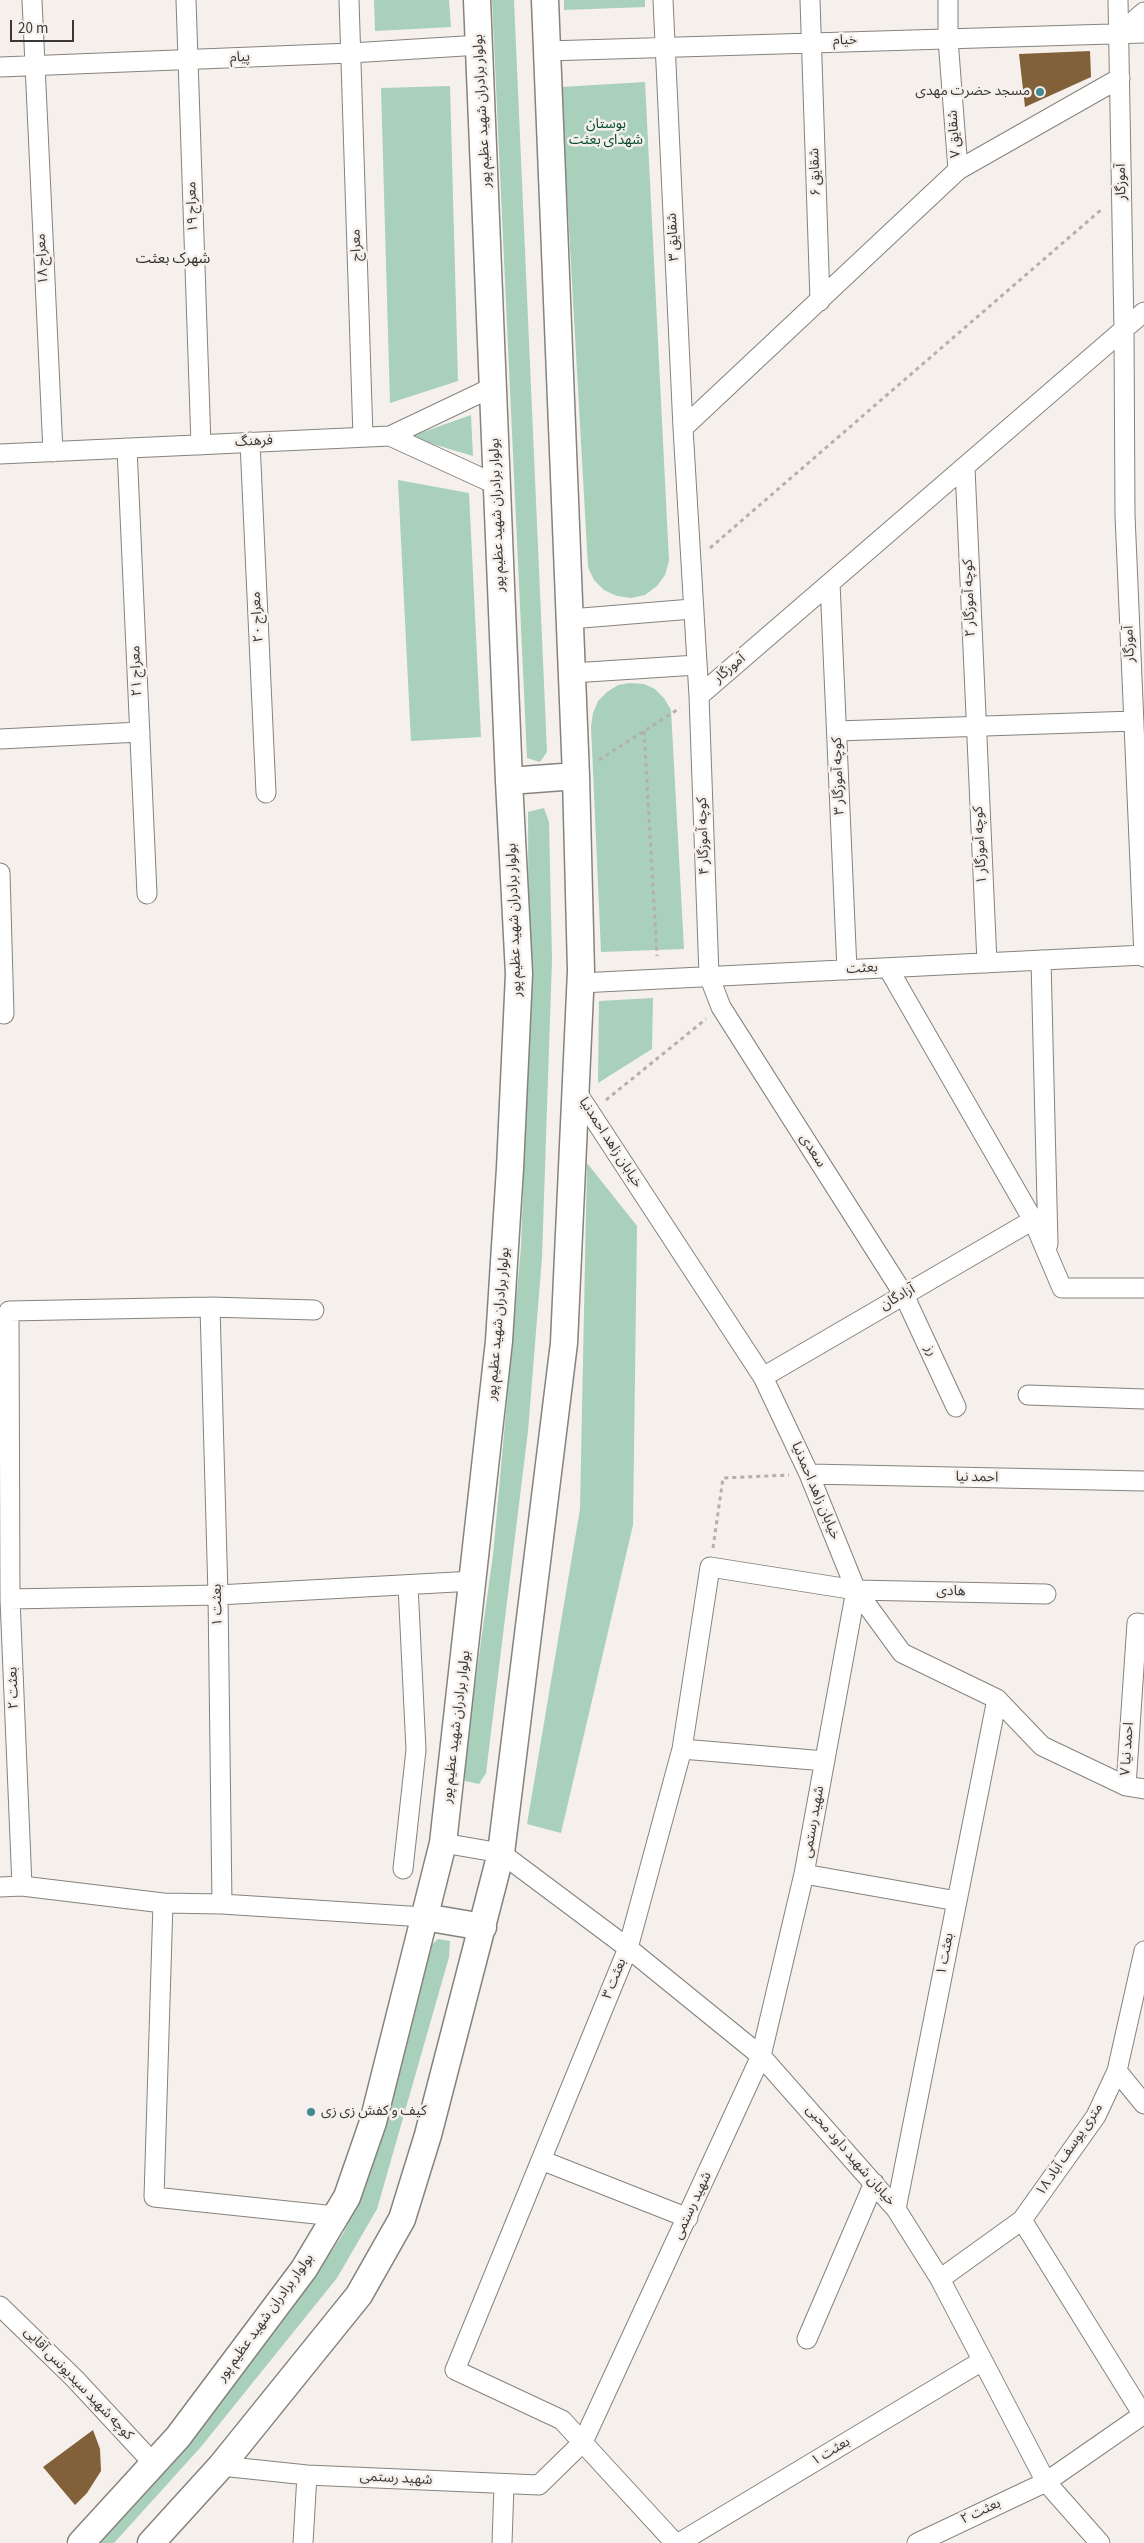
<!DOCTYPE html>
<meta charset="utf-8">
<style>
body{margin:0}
#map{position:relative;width:1144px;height:2543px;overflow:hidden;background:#f5f0eb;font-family:"Source Sans 3",sans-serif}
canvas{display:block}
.scale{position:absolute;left:10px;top:20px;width:64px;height:22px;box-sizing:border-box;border:2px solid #3a3836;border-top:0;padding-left:6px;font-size:15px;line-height:18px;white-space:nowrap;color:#3a3836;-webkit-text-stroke:4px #f5f0eb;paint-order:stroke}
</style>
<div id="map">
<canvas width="1144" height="2543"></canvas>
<div class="scale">20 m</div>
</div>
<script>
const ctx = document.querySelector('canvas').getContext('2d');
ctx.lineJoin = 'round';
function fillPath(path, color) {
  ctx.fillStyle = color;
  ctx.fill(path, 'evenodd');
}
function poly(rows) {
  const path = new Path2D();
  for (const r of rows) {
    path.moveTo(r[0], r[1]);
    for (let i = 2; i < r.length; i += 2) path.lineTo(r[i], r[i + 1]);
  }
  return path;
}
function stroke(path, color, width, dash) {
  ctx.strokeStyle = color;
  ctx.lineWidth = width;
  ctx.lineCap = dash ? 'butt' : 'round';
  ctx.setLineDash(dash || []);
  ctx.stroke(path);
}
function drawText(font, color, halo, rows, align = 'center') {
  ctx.font = font + ' "Source Sans 3","Noto Sans Arabic",sans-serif';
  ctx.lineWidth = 5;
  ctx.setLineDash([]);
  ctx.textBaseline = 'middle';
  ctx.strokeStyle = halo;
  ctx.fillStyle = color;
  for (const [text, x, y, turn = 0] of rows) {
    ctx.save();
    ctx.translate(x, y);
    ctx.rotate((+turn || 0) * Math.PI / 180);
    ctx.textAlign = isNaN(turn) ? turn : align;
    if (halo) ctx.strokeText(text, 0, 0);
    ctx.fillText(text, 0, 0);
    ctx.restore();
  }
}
const green = poly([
 [374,0,449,0,451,27,375,31],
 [492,0,514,0,547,752,540,762,527,758],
 [564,0,645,0,645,7,564,10],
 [645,82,669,561,665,575,657,586,645,595,631,598,617,596,604,590,594,580,588,567,561,87],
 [450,86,458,381,390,403,381,88],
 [471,415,473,456,409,437],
 [398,480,469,493,481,737,411,741],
 [630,683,644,684,655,689,664,698,671,710,684,949,601,952,591,726,593,713,598,701,607,692,618,685],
 [544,808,549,822,552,959,542,1257,528,1431,486,1773,479,1784,465,1781,464,1764,493,1555,521,1247,529,1031,528,812],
 [653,998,652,1049,598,1083,599,1001],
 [587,1163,637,1226,633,1525,561,1833,527,1824,580,1509],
 [438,1939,450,1941,449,1957,377,2209,337,2278,200,2448,114,2543,90,2543,248,2366,289,2313,343,2234,363,2191,425,1951]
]);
const building = poly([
 [1090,51,1091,77,1025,107,1019,54],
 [93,2430,100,2449,101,2471,87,2493,75,2505,43,2467]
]);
const path = poly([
 [710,548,1102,209],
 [644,731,657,956],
 [599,760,680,708],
 [606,1100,706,1019],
 [713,1548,723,1478,789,1475]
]);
const minor = poly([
 [32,0,53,452],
 [186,0,201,445],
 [349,0,363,437],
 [663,0,683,428,699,696,709,976,721,1007,904,1295,956,1407],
 [810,0,820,301],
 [948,0,948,39,958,170],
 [1118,0,1124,330,1125,515,1144,957],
 [1119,34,1144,12],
 [547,51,1144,33],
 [0,67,351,53,480,45],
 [683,428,958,170,1120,78],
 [390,436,493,387],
 [250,442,266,793],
 [127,448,147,894],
 [0,454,390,436,497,485],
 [965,468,987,963],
 [830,583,847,970],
 [570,619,692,609],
 [572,673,697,665],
 [699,696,1144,312],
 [837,731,1134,721],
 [0,739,140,732],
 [0,873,4,1014],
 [1041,960,1048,1244],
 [888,968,1033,1220,1062,1288,1144,1288],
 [580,983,1144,955],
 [576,1091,763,1377,809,1474,856,1590,902,1653,997,1699,1042,1746,1126,1786,1144,1789],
 [210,1307,218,1595,222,1904],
 [763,1377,1033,1220],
 [1028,1395,1144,1399],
 [809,1474,1144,1481],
 [10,1599,218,1595,474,1581],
 [682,1749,825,1761],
 [1126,1786,1137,1623,1144,1624],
 [443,1843,501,1853,628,1948,761,2056,896,2209,940,2279,1046,2482,1100,2543],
 [403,1869,416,1750,408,1585],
 [804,1874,957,1901],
 [22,1886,10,1599,9,1311,210,1307,314,1310],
 [0,1887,22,1886,163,1903,222,1904,424,1917],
 [163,1903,154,2197,335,2216],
 [1117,2071,1144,2104],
 [541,2160,688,2218],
 [896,2209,997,1699],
 [1022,2220,1143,2415],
 [940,2279,1022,2220,1096,2116,1117,2071,1144,1951],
 [0,2306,75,2379,154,2464],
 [807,2339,874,2183],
 [221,2466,307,2475,539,2485,583,2442,761,2056,804,1874,856,1590],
 [303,2543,307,2475],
 [502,2543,504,2485],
 [675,2543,562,2420,455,2370,628,1948,682,1749,710,1567,856,1590,1046,1594],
 [679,2543,982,2361],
 [917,2543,1046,2482,1144,2414]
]);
const secondary = poly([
 [509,781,576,776],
 [424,1917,483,1927],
 [81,2543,178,2437,304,2269,347,2197,373,2122,443,1843,499,1341,510,1168,519,974,509,781,477,0],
 [151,2543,221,2466,359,2295,402,2219,428,2135,501,1853,564,1343,581,971,576,776,545,0]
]);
const markers = [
 [1040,92,5,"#428893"],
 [311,2112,5,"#428893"]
];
const streetNames = [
 ["خیام",845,41,-1],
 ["پیام",240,58,-2],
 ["بولوار برادران شهید عظیم‌ پور",483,111,-93],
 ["شقایق ۷",955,134,-94],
 ["شقایق ۶",816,172,-92],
 ["آموزگار",1122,182,-91],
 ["معراج ۱۹",193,207,-92],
 ["شقایق ۳",674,237,-93],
 ["معراج",357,245,-92],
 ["معراج ۱۸",43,259,-93],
 ["فرهنگ",254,442,-3],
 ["بولوار برادران شهید عظیم‌ پور",498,515,-92],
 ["کوچه آموزگار ۲",970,598,-92],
 ["معراج ۲۰",258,617,-93],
 ["آموزگار",1130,644,-92],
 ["آموزگار",730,669,-41],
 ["معراج ۲۱",137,671,-92],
 ["کوچه آموزگار ۳",839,776,-92],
 ["کوچه آموزگار ۴",704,836,-92],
 ["کوچه آموزگار ۱",981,845,-93],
 ["بولوار برادران شهید عظیم‌ پور",515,920,-92],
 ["بعثت",862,969,-3],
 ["خیابان زاهد احمدنیا",610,1143,57],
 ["سعدی",812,1151,58],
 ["آزادگان",898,1298,-30],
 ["بولوار برادران شهید عظیم‌ پور",499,1324,-85],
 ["رز",930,1351,65],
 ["احمد نیا",977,1478,1],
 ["خیابان زاهد احمدنیا",815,1491,67],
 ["هادی",951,1592,1],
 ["بعثت ۱",218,1605,-91],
 ["بعثت ۲",14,1688,-92],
 ["بولوار برادران شهید عظیم‌ پور",457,1727,-83],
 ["احمد نیا ۷",1128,1749,-86],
 ["شهید رستمی",814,1822,-80],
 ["بعثت ۱",946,1954,-79],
 ["بعثت ۳",615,1979,-68],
 ["۱۸ متری یوسف آباد",1070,2150,-56],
 ["خیابان شهید داود محبی",850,2156,49],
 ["شهید رستمی",693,2206,-65],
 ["بولوار برادران شهید عظیم‌ پور",266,2318,-54],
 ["کوچه شهید سیدیونس آقایی",78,2384,46],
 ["بعثت ۱",831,2452,-31],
 ["شهید رستمی",396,2479,3],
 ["بعثت ۲",981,2512,-25]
];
const poiNames = [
 ["مسجد حضرت مهدی",1030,92],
 ["کیف و کفش زی زی",321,2112,"left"]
];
const parkNames = [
 ["بوستان",606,125],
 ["شهدای بعثت",606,141]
];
const neighbourhoodNames = [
 ["شهرک بعثت",173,260]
];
fillPath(green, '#a9d0ba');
fillPath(building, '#826039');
stroke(minor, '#86827d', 21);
stroke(secondary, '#86827d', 29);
stroke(path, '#b4b0ac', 3, [4, 4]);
stroke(minor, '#fff', 19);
stroke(secondary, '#fff', 26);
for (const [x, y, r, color] of markers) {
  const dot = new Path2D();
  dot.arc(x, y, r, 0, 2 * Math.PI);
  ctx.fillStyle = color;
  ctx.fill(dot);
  stroke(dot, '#f5f0eb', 2);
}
drawText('14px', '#3a3836', '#f5f0eb', streetNames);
drawText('14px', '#3a3836', '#f5f0eb', poiNames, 'right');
drawText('14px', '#044b2f', '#f5f0eb', parkNames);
drawText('15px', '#322f2b', '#f5f0eb', neighbourhoodNames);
</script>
